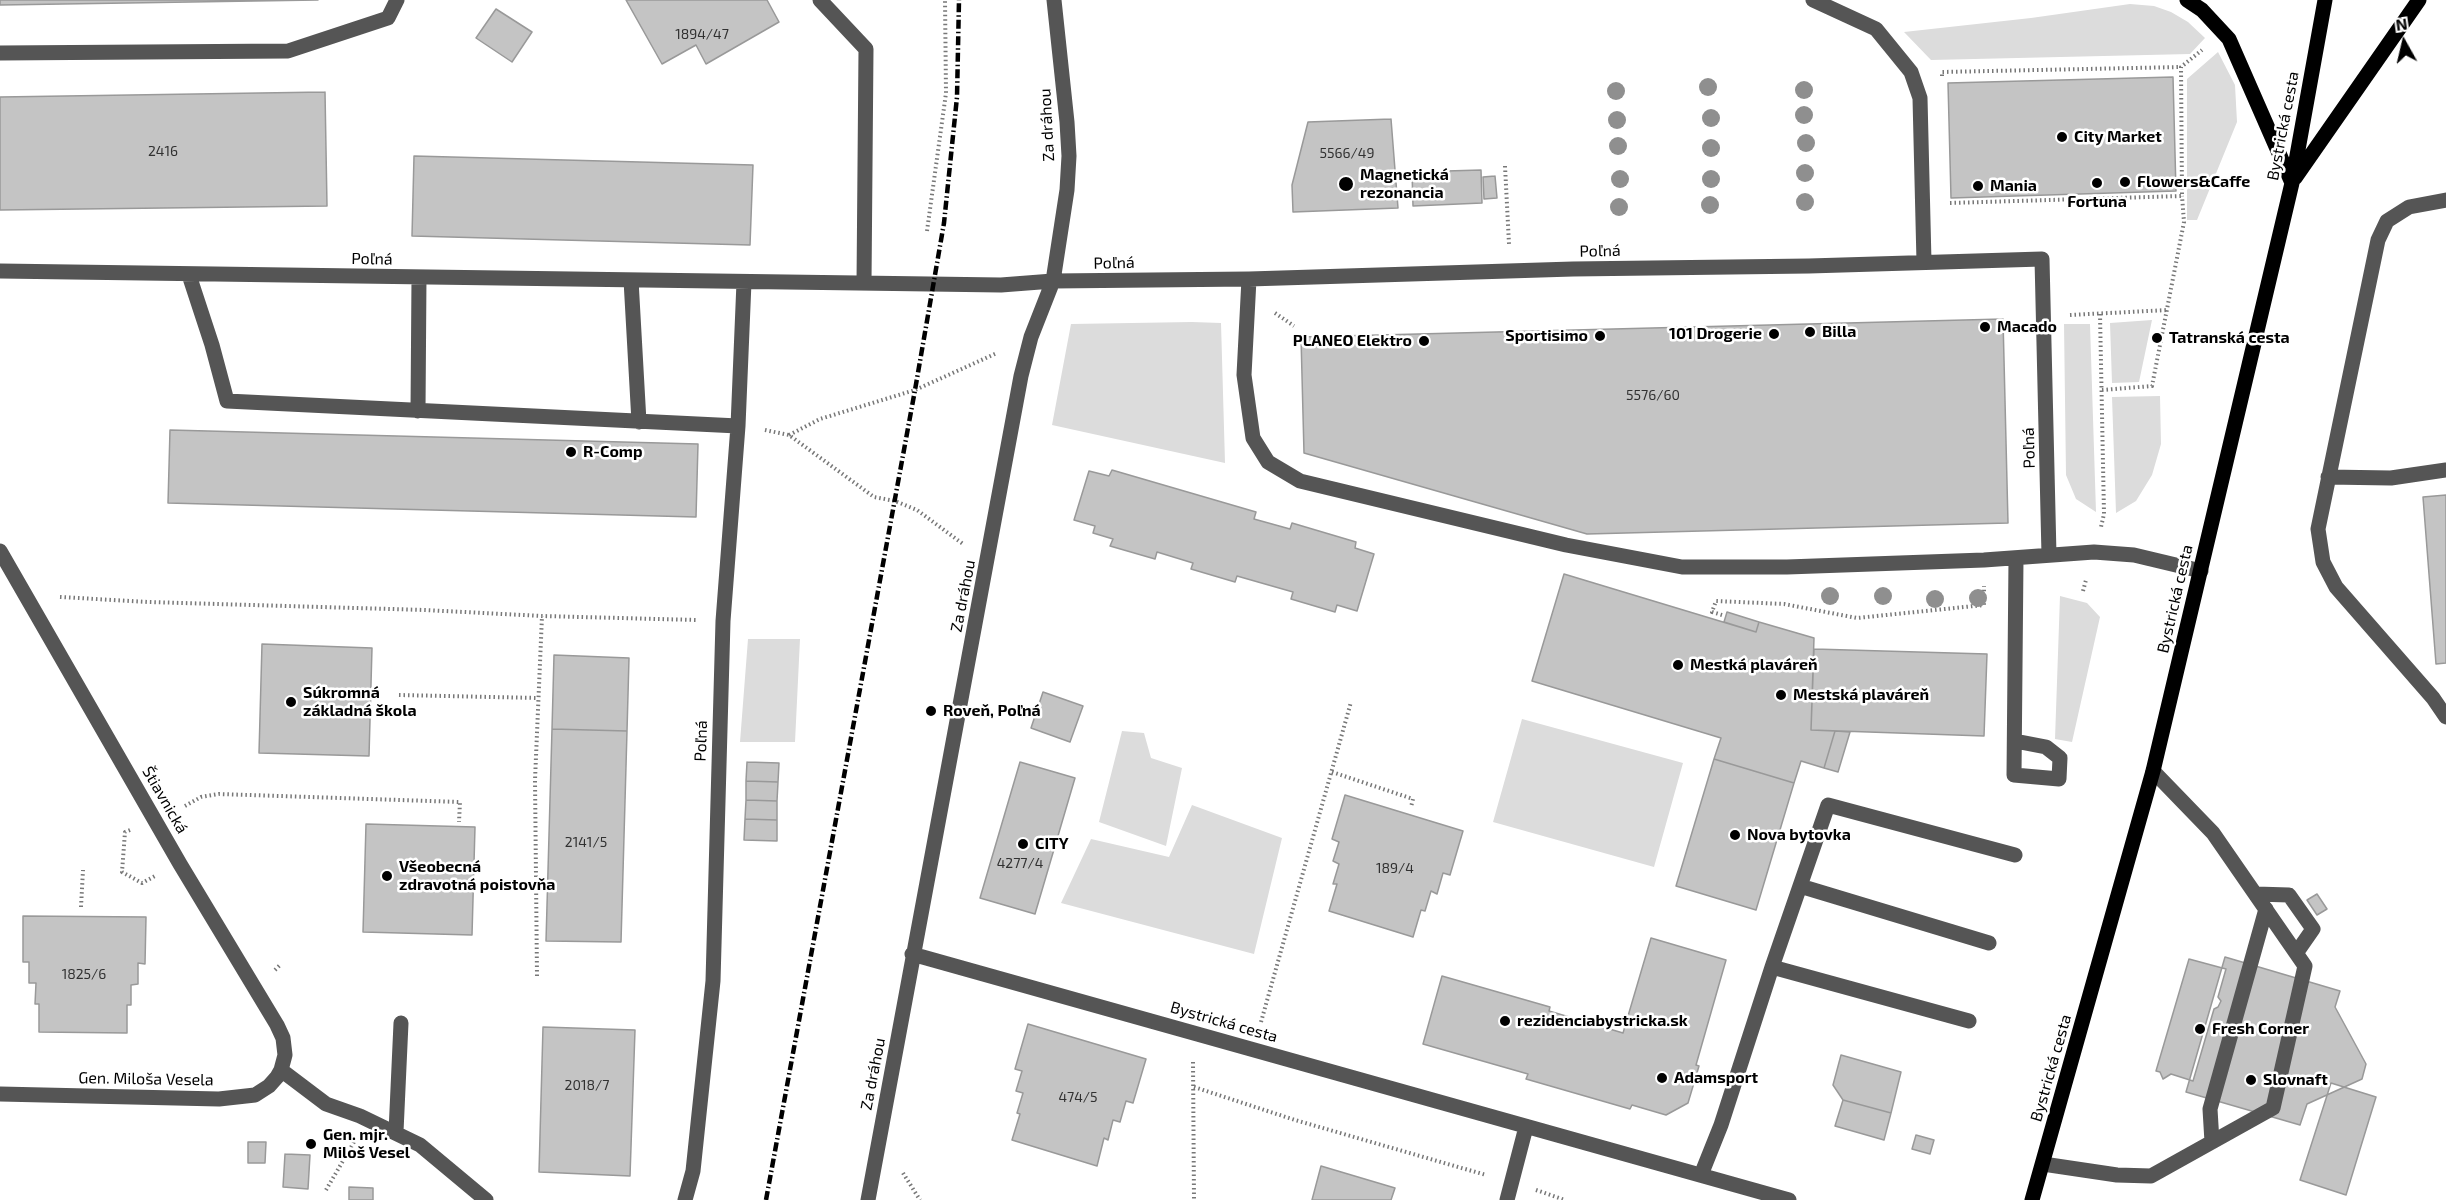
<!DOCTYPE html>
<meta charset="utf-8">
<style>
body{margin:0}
#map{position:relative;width:2446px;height:1200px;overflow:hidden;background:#fff;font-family:"Exo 2",sans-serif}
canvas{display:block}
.north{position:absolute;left:2374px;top:12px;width:60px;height:60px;-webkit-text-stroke:4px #fff;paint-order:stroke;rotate:352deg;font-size:16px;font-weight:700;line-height:24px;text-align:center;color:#000}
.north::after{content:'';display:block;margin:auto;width:21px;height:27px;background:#000;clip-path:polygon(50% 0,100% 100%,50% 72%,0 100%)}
</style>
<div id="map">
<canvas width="2446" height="1200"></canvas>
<div class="north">N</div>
</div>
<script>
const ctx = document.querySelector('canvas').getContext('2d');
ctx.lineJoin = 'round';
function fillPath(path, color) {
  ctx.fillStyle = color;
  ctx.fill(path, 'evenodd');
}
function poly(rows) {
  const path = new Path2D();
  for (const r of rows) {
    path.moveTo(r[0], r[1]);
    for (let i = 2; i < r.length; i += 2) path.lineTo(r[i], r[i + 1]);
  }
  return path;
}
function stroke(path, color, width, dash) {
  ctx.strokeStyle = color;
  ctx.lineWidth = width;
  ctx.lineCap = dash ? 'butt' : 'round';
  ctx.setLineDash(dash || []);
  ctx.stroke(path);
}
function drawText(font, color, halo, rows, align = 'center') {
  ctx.font = font + ' "Exo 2",sans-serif';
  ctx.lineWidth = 5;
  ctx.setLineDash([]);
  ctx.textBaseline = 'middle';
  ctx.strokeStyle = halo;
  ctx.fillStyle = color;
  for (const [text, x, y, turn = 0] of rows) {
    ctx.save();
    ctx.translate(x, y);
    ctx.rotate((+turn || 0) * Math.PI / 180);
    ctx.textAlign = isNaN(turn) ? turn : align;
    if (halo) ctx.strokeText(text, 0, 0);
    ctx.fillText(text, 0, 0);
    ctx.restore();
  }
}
const green = poly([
 [2130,4,2154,6,2171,12,2188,22,2205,38,2190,54,1931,60,1904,32,2031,18],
 [2218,52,2235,85,2237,122,2197,220,2187,220,2187,79],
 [2152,320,2139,382,2112,383,2110,323],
 [1192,322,1221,323,1225,463,1052,425,1071,324],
 [2064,324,2090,324,2096,512,2076,499,2066,475],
 [2160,396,2161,444,2152,475,2136,501,2116,513,2112,397],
 [2060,596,2087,603,2100,617,2072,742,2055,739],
 [748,639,800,639,795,742,740,742],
 [1522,719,1683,763,1654,867,1493,822],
 [1122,731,1144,733,1151,758,1182,768,1166,846,1099,822],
 [1192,805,1282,838,1254,954,1061,903,1091,839,1169,857]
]);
const building = poly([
 [0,0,318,0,0,5,0,0],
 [626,0,767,0,779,22,706,64,696,45,662,64,626,0],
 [496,9,532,32,512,62,476,38,496,9],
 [2173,77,2176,191,1951,198,1948,83,2173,77],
 [325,92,327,206,0,210,0,97,325,92],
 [1391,119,1398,208,1293,212,1292,185,1308,122,1391,119],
 [414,156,753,165,750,245,412,236,414,156],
 [1481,170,1482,203,1413,206,1412,172,1481,170],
 [1495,176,1497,198,1484,199,1483,177,1495,176],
 [2003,319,2008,523,1587,534,1304,453,1301,337,2003,319],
 [170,430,698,444,696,517,168,503,170,430],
 [1112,470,1256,512,1254,519,1290,529,1292,523,1356,542,1355,548,1374,554,1357,611,1337,605,1335,612,1291,599,1293,592,1237,576,1235,582,1191,569,1193,563,1157,552,1155,559,1110,546,1113,539,1093,533,1095,526,1074,520,1089,471,1109,476,1112,470],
 [2446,495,2446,663,2436,664,2423,497,2446,495],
 [1564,574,1756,632,1759,622,1814,638,1811,730,1835,731,1824,768,1801,761,1794,783,1714,759,1721,738,1532,681,1564,574],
 [1727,612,1759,622,1756,632,1724,622,1727,612],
 [262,644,372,648,369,756,259,753,262,644],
 [1814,649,1987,654,1984,736,1811,730,1814,649],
 [554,655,629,658,627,731,552,729,554,655],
 [1043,692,1083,706,1070,742,1031,728,1043,692],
 [552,729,627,731,621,942,546,941,552,729],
 [1835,731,1850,732,1838,772,1824,768,1835,731],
 [1714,759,1794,783,1756,910,1676,886,1714,759],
 [747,762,779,763,778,782,746,781,747,762],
 [1020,762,1075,778,1035,914,980,898,1020,762],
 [746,781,778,782,777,801,746,800,746,781],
 [1345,795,1463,831,1450,875,1443,873,1437,894,1431,891,1425,911,1421,910,1413,937,1329,911,1337,884,1333,884,1339,864,1333,861,1339,842,1332,839,1345,795],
 [746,800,777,801,777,820,745,819,746,800],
 [745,819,777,820,777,841,744,840,745,819],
 [366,824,475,827,472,935,363,932,366,824],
 [2317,894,2327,909,2317,915,2307,900,2317,894],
 [23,916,146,917,145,964,138,963,138,984,131,985,131,1005,127,1005,127,1033,39,1032,39,1004,35,1004,36,983,29,983,29,962,23,962,23,916],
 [1651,938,1726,960,1696,1065,1699,1066,1688,1103,1666,1115,1632,1105,1630,1109,1526,1079,1528,1074,1423,1044,1442,976,1550,1007,1549,1011,1623,1033,1651,938],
 [2225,957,2340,991,2335,1007,2366,1064,2362,1079,2307,1104,2300,1125,2186,1092,2225,957],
 [2189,959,2226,969,2218,997,2221,1001,2218,1007,2214,1009,2193,1081,2171,1074,2163,1079,2160,1072,2156,1071,2189,959],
 [1028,1024,1146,1059,1133,1103,1126,1101,1120,1122,1113,1120,1108,1140,1104,1138,1097,1166,1012,1140,1020,1114,1017,1113,1023,1093,1016,1091,1022,1071,1015,1069,1028,1024],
 [543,1027,635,1030,630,1176,539,1172,543,1027],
 [1841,1055,1901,1072,1891,1113,1843,1100,1833,1085,1841,1055],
 [2331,1083,2376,1097,2346,1195,2300,1180,2331,1083],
 [1843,1100,1891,1113,1884,1140,1835,1126,1843,1100],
 [1916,1135,1934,1140,1930,1154,1912,1149,1916,1135],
 [248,1142,266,1142,265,1163,248,1163,248,1142],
 [285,1154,310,1155,308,1189,283,1187,285,1154],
 [1321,1166,1395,1188,1391,1200,1312,1200,1321,1166],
 [349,1187,373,1188,373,1200,349,1200,349,1187]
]);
const path = poly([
 [1942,76,1942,72,2181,67],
 [1505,166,1509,244],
 [1950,203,2182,196,2181,67,2202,50],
 [927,231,946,93,945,0],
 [1275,313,1294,326],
 [2100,314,2104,514,2101,527],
 [2070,315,2168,310],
 [2102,390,2152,386,2184,222,2182,196],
 [765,430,789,435,874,497,895,501,917,510,963,544],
 [789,435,820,419,915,390,997,353],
 [2083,591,2086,580],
 [60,597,148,602,425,610,542,616,697,620],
 [1722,615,1712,612,1716,601,1784,604,1857,618,1984,605,1984,586],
 [399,695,538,698],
 [1332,772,1413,799,1411,807],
 [185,806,201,797,219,794,460,802,459,822],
 [130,830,125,832,122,872,142,883,155,876],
 [81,907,83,870],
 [275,970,281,964],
 [537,976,535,780,542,616],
 [1261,1022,1351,702],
 [1193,1062,1194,1200],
 [1194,1087,1295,1120,1486,1175],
 [903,1173,920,1200],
 [326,1190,354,1142],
 [1536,1190,1565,1200]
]);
const minor = poly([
 [820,0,866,49,864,283],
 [1813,0,1876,29,1911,72,1920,98,1924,262],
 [0,53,288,51,388,18,397,0],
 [2446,200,2409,207,2387,221,2378,240,2318,529,2323,562,2336,587,2433,698,2446,717],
 [0,271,1001,285,1053,281,1249,279,1573,269,1809,266,2042,259,2049,555],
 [189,275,212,345,227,401,738,426],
 [1249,279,1244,375,1253,438,1268,462,1300,481,1566,545,1682,567,1787,567,1984,560,2094,552,2134,555,2201,571],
 [631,280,639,422],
 [418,411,419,277],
 [2328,477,2391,478,2446,470],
 [0,551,180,864,277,1025,283,1038,285,1055,281,1070,277,1077,269,1086,255,1095,219,1099,0,1094],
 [2015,741,2046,747,2060,758,2059,779,2014,775,2016,559],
 [1800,886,1989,943],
 [2256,894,2289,895,2313,929,2297,952],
 [912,954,1789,1200],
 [1772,967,1969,1021],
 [281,1070,326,1104,360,1116,420,1145,486,1200],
 [396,1132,401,1023],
 [2212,1142,2210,1109,2266,909],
 [2043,1164,2117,1175,2151,1176,2273,1108,2305,966,2213,833,2153,771],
 [1701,1175,1721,1125,1772,967,1828,805,2015,855],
 [685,1200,693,1171,713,981,723,621,738,426,744,282],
 [868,1200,1021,376,1031,337,1053,281,1067,190,1069,156,1067,122,1054,0],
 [1507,1200,1526,1127]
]);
const major = poly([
 [2187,0,2202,10,2229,39,2292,183],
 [2295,178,2419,0],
 [2032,1200,2153,771,2292,183,2325,0]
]);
const rail = poly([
 [766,1200,915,390,944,223,957,97,959,0]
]);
const trees = [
 [1708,87],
 [1804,90],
 [1616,91],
 [1804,115],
 [1711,118],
 [1617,120],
 [1806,143],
 [1618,146],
 [1711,148],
 [1805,173],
 [1620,179],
 [1711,179],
 [1805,202],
 [1710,205],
 [1619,207],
 [1830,596],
 [1883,596],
 [1978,598],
 [1935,599]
];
const markers = [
 [2062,137,6,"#000"],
 [2125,182,6,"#000"],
 [2097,183,6,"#000"],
 [1346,184,8,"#000"],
 [1978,186,6,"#000"],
 [1985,327,6,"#000"],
 [1810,332,6,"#000"],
 [1774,334,6,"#000"],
 [1600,336,6,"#000"],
 [2157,338,6,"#000"],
 [1424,341,6,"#000"],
 [571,452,6,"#000"],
 [1678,665,6,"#000"],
 [1781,695,6,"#000"],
 [291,702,6,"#000"],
 [931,711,6,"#000"],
 [1735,835,6,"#000"],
 [1023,844,6,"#000"],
 [387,876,6,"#000"],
 [1505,1021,6,"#000"],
 [2200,1029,6,"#000"],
 [1662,1078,6,"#000"],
 [2251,1080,6,"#000"],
 [311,1144,6,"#000"]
];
const numberNames = [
 ["1894/47",702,34],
 ["2416",163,151],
 ["5566/49",1347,153],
 ["5576/60",1653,395],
 ["2141/5",586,842],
 ["4277/4",1020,863],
 ["189/4",1395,868],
 ["1825/6",84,974],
 ["2018/7",587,1085],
 ["474/5",1078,1097]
];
const streetNames = [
 ["Za dráhou",1047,125,-93],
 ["Bystrická cesta",2283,126,-79],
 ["Poľná",1600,251,-1],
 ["Poľná",372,259,1],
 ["Poľná",1114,263,-1],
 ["Poľná",2029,448,-91],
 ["Za dráhou",963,596,-79],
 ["Bystrická cesta",2175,599,-77],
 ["Poľná",701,741,-88],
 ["Štiavnická",165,800,60],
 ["Bystrická cesta",1224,1022,16],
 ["Bystrická cesta",2051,1068,-74],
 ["Za dráhou",873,1074,-79],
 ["Gen. Miloša Vesela",146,1079,1]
];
const poiNames = [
 ["City Market",2074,137],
 ["Magnetická",1360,175],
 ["rezonancia",1360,193],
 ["Flowers&Caffe",2137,182],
 ["Mania",1990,186],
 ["Fortuna",2097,202,"center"],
 ["Macado",1997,327],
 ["Billa",1822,332],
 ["101 Drogerie",1762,334,"right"],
 ["Sportisimo",1588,336,"right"],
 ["Tatranská cesta",2169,338],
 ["PLANEO Elektro",1412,341,"right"],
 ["R-Comp",583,452],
 ["Mestká plaváreň",1690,665],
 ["Súkromná",303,693],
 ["základná škola",303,711],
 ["Mestská plaváreň",1793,695],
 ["Roveň, Poľná",943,711],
 ["Nova bytovka",1747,835],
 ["CITY",1035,844],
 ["Všeobecná",399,867],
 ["zdravotná poistovňa",399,885],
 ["rezidenciabystricka.sk",1517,1021],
 ["Fresh Corner",2212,1029],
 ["Adamsport",1674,1078],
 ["Slovnaft",2263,1080],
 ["Gen. mjr.",323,1135],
 ["Miloš Vesel",323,1153]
];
fillPath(green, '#dcdcdc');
fillPath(building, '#c4c4c4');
stroke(building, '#999', 1.5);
stroke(path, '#777', 4, [1.5, 3]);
stroke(minor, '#555', 15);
stroke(major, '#000', 15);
stroke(rail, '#000', 4.5, [9, 3, 1.5, 3]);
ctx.fillStyle = '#8f8f8f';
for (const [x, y] of trees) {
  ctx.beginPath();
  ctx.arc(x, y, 9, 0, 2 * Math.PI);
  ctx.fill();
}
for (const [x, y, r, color] of markers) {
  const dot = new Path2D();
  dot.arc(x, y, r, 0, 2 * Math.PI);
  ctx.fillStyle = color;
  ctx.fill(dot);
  stroke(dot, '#fff', 2);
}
drawText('14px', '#313131', null, numberNames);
drawText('16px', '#000', '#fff', streetNames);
drawText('bold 16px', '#000', '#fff', poiNames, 'left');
</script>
